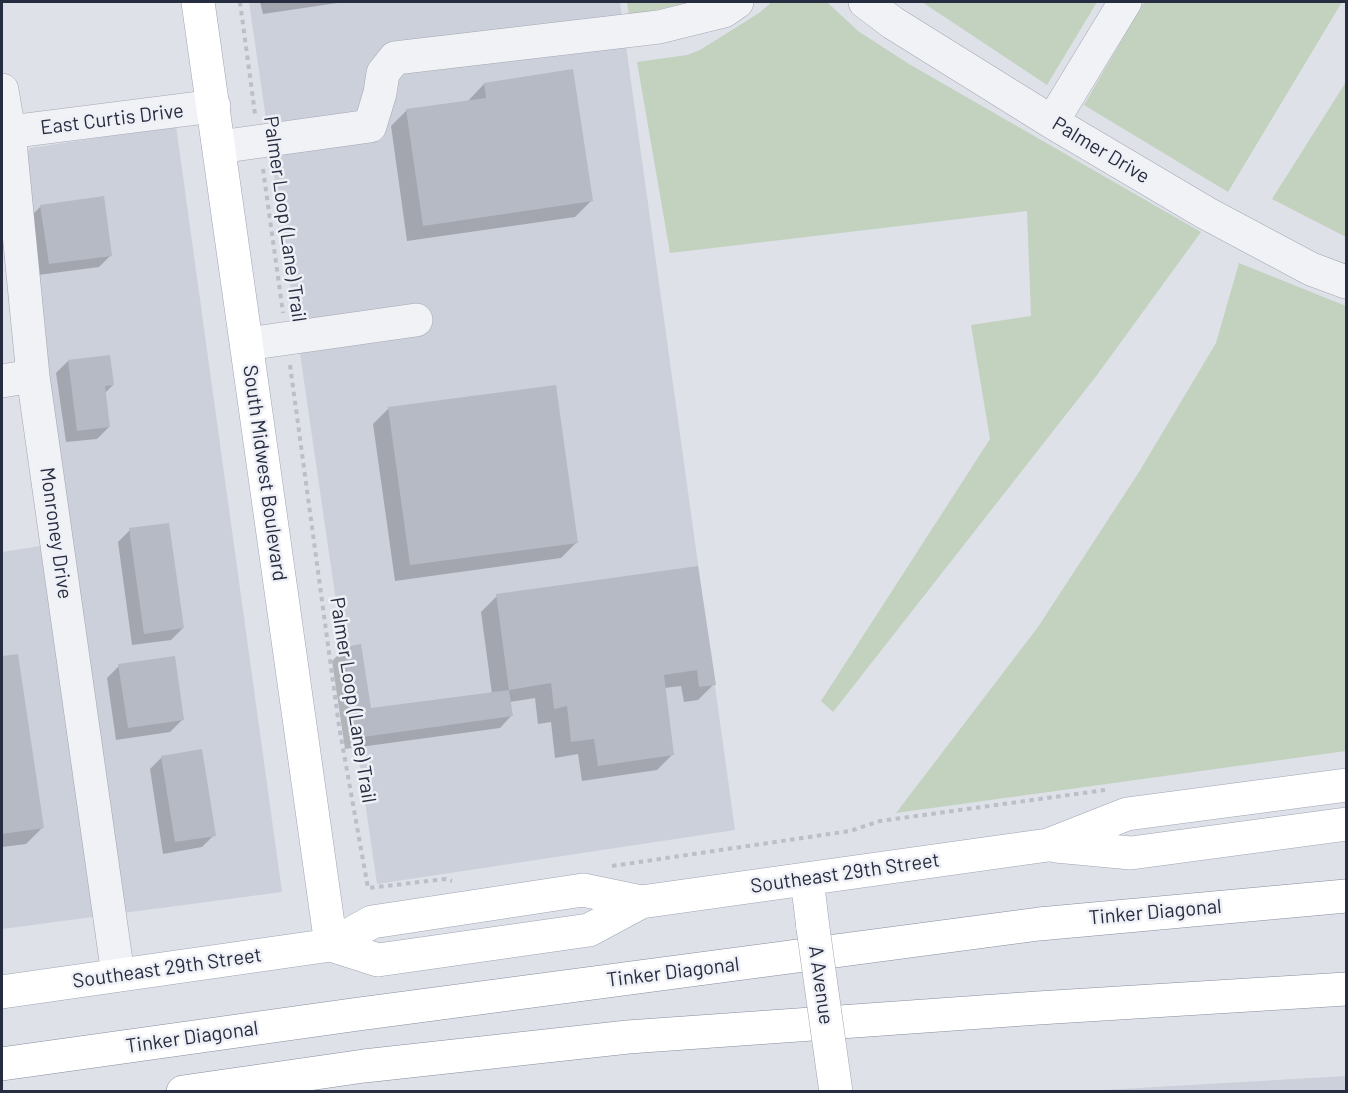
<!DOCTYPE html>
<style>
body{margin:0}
#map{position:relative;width:1348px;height:1093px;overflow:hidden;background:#dee1e8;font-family:Barlow,sans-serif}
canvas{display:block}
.frame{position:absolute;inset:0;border:3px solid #272d40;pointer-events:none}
</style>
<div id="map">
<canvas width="1348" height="1093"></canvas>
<div class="frame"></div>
</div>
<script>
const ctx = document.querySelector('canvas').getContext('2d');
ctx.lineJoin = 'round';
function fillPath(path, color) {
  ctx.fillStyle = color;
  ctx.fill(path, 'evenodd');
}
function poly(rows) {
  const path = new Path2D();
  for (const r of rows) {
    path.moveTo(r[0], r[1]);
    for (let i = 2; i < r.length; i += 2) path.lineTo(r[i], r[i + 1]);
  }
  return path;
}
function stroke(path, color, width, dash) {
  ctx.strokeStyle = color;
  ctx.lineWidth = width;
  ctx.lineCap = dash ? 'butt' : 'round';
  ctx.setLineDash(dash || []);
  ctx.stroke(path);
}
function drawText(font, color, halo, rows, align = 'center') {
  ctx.font = font + ' Barlow,sans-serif';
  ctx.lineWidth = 5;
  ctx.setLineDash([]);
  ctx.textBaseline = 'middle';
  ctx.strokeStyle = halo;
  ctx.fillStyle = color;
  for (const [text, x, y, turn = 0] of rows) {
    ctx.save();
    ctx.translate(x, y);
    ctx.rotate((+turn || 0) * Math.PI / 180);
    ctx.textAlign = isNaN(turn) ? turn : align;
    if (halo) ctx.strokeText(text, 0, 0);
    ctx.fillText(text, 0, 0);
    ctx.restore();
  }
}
const built = poly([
 [249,2,620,2,735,830,377,884],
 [176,126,282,892,2,929,2,552,72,541,21,169,22,160,30,148],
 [1346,1076,1346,1091,1091,1091,1104,1090]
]);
const green = poly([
 [627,2,691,2,629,16],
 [772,2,827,2,858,31,909,64,1201,232,1097,375,833,712,821,701,990,439,971,325,1031,316,1027,211,670,253,637,62,687,55,700,50,759,13],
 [922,2,1097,2,1047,85],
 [1144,2,1342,2,1228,192,1084,105],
 [1346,82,1346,237,1272,199],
 [1239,263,1346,306,1346,751,896,813,1038,627,1139,472,1216,343]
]);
const shadow = poly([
 [260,2,344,2,263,14],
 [484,84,591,201,575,217,407,241,391,126,407,110,468,101],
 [41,206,111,255,99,267,38,275,29,218],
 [68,361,113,385,105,393,109,427,97,439,66,442,56,373],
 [389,408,577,542,561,558,395,581,373,424],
 [130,530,183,628,171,640,132,645,118,542],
 [696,568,714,684,698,700,684,702,681,686,664,688,673,754,657,770,582,781,578,754,555,758,551,722,538,724,535,698,510,702,512,715,500,728,345,749,332,661,344,649,369,710,492,694,481,612,497,596],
 [17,656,42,828,26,844,2,847,2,658],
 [119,666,182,720,170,732,116,740,107,678],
 [162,757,214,835,202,847,163,854,150,769]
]);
const building = poly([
 [573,69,593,201,423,226,406,109,486,98,484,83],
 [104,196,112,256,49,264,40,205],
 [110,355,114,385,105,386,110,427,77,431,68,360],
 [556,385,578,543,410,565,388,407],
 [169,523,184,628,144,634,129,528],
 [698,566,716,685,699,687,697,670,664,675,674,755,598,766,594,739,571,742,567,706,554,709,551,683,509,690,496,594],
 [361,644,371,708,509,690,513,716,356,738,343,647],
 [18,654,44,828,2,834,2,656],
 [175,656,184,720,128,728,118,664],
 [202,749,216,836,175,842,161,756]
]);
const path = poly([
 [240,2,255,114],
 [263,169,283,313],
 [290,365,339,726,368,888,446,879,452,881],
 [612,866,850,831,880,821,1105,790]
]);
const minor = poly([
 [865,2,893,23,1052,122,1206,213,1311,269,1346,282],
 [2,90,9,132,33,376,118,975],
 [1052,122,1125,2],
 [9,132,214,106],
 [219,147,370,126,380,93,383,73,395,58,659,27,724,11,737,2],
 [247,344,416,320],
 [2,381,33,376]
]);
const major = poly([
 [198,2,331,945],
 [1056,846,1131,853,1346,824],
 [807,879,813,928],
 [331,945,378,960,589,930,641,902],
 [2,992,331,945,372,922,583,890,641,902,1048,845,1127,814,1346,785]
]);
const highway = poly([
 [2,1064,359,1014,1039,924,1346,896],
 [183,1092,364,1066,628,1037,1038,1008,1346,989]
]);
const majorBridge = poly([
 [813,928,836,1092]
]);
const streetNames = [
 ["East Curtis Drive",112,119,-7],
 ["Palmer Drive",1101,150,31],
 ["Palmer Loop (Lane) Trail",285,219,82],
 ["South Midwest Boulevard",265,473,82],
 ["Monroney Drive",56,533,82],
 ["Palmer Loop (Lane) Trail",353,700,81],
 ["Southeast 29th Street",845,873,-8],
 ["Tinker Diagonal",1155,912,-5],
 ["Southeast 29th Street",167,968,-8],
 ["Tinker Diagonal",673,972,-7],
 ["A Avenue",821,985,82],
 ["Tinker Diagonal",192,1037,-8]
];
fillPath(built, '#ccd0da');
fillPath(green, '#c2d2bf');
fillPath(shadow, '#0003');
fillPath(building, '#b5bac5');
stroke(minor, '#a3a7b2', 34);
stroke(major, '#9da4b4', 34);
stroke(highway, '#858d9f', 34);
stroke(path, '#bcbfc7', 4, [4.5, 4.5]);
stroke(minor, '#f1f2f6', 33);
stroke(major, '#fff', 33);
stroke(highway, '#fff', 33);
stroke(majorBridge, '#9da4b4', 34, []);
stroke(majorBridge, '#fff', 33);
drawText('20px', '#272d40', '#eef0f6', streetNames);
</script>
